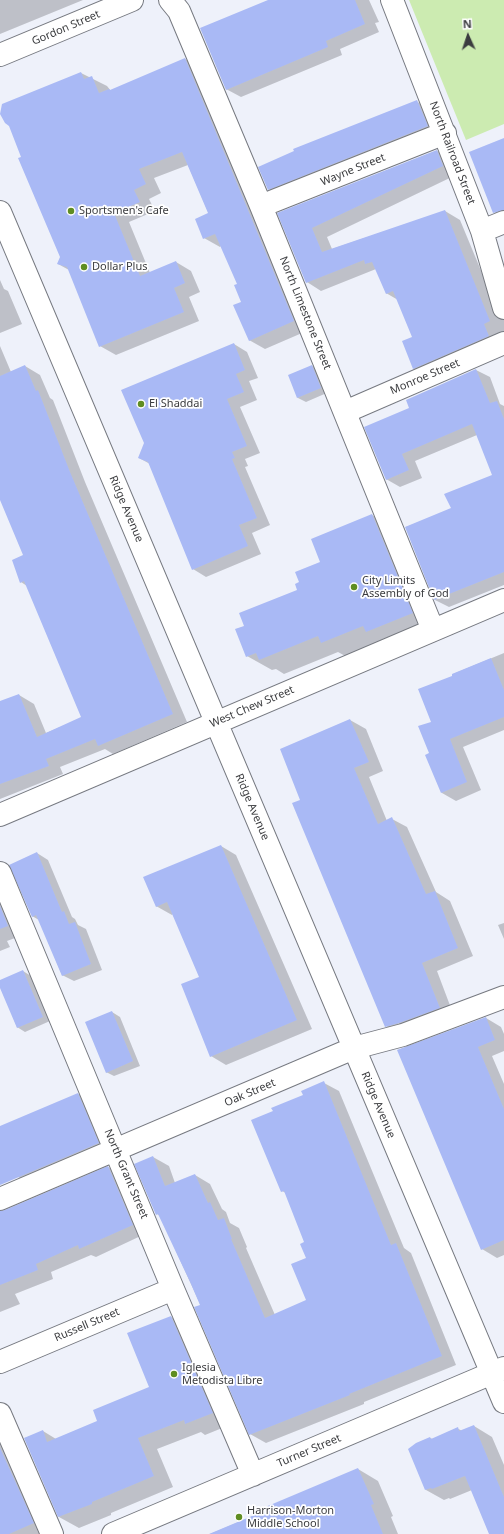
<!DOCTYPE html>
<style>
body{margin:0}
#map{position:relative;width:504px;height:1534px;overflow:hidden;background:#eef1fa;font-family:"Noto Sans",sans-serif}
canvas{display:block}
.north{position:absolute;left:448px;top:16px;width:40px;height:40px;-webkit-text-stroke:3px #fff;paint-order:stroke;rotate:357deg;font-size:11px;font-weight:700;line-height:16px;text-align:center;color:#3b3c3f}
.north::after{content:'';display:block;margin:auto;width:14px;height:18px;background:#3b3c3f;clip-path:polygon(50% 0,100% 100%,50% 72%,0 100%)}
</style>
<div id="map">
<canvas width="504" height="1534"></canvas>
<div class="north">N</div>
</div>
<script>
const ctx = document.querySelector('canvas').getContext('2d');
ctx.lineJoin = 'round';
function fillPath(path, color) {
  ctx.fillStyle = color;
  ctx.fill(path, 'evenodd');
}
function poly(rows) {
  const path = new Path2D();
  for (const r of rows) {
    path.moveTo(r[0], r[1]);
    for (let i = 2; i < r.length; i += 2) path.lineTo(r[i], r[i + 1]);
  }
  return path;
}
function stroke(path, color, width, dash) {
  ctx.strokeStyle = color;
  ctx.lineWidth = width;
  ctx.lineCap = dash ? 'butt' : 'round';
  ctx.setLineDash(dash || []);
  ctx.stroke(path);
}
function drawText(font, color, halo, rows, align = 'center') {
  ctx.font = font + ' "Noto Sans",sans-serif';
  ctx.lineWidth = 3.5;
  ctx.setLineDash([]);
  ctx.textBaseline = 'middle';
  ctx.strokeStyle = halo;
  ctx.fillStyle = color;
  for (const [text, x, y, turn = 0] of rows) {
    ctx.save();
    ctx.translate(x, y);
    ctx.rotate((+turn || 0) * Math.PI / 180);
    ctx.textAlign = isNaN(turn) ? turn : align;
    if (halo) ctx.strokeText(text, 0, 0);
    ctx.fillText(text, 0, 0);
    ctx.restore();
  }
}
const green = poly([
 [409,0,504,0,504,124,466,140]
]);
const shadow = poly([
 [0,0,83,0,0,34],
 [269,0,369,0,379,22,375,23,379,32,340,49,342,55,241,97,226,89],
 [185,59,201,68,309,330,265,349,249,340,238,284,221,246,220,247,204,238,209,214,188,165,154,178,161,193,149,199,155,211,129,222,150,273,176,262,191,271,200,292,189,297,199,321,116,355,100,346,69,270,58,264,61,257,23,157,81,73,107,86,111,91],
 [416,101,424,106,435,131,276,194,269,189],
 [504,139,504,218,494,212],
 [437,151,452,159,458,174,327,237,332,249,445,211,460,220,482,273,495,281,504,311,504,344,428,377,413,368,413,337,398,300,386,293,376,269,321,291,307,282,279,214],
 [0,280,4,289,8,291,22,324,0,333],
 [234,344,247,352,258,378,249,381,257,400,240,407,260,453,245,459,248,466,245,467,270,525,252,533,261,554,206,577,193,569,150,464,139,458],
 [0,346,11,372,25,366,40,375,50,398,53,400,85,482,187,722,113,754,105,749,60,767,63,774,0,799,0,703,19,695,34,704,46,733,82,718,27,586,21,582,25,555,0,498],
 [312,366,320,371,329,392,306,402,298,398,289,376],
 [476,370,490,377,500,404,504,406,504,585,449,607,435,600,406,527,452,509,493,475,477,435,415,461,422,478,400,487,386,479,410,408,407,401],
 [372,515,397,530,437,628,347,657,338,652,284,674,276,669,272,670,247,656,245,626,299,590,322,562],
 [504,653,504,730,463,747,481,790,456,801,442,793,430,754,432,722,454,676,453,674],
 [350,720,366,729,383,771,369,777,387,821,392,819,407,827,436,892,450,901,473,956,437,971,454,1016,401,1035,386,1026,301,800],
 [221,846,236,855,312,1029,226,1065,211,1056,201,977,173,914,172,915,156,906],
 [37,853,48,860,72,917,75,919,78,925,86,929,102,970,74,981,62,975,39,920,32,916],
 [0,880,23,935,7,941,10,947,0,951],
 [504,923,504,939,498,925],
 [23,971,31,976,50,1021,25,1032,17,1027,0,985,0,981],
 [112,1012,120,1017,140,1066,114,1076,106,1072],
 [486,1018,501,1027,504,1034,504,1051,492,1056,504,1084,504,1255,497,1258,482,1249,398,1050],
 [324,1083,339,1091,404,1248,411,1253,456,1365,364,1402,364,1404,266,1443,250,1434,201,1306,160,1216,157,1214,153,1157,169,1166,175,1183,195,1175,210,1184,222,1209,226,1212,230,1223,239,1228,247,1247,246,1248,275,1315,307,1301,308,1258,305,1243,286,1193,282,1191,304,1096],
 [78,1094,93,1103,114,1152,34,1186,18,1177,0,1133,0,1127],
 [108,1167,124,1176,147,1233,96,1257,91,1255,51,1272,53,1279,15,1294,20,1304,0,1312,0,1215],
 [171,1317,190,1328,232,1424,205,1435,201,1432,157,1449,173,1487,111,1513,111,1515,79,1528,59,1517,25,1438,43,1431,56,1439,99,1422,150,1387],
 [474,1426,492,1437,504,1465,504,1534,490,1534,472,1490,450,1499,449,1498,444,1500,426,1490,430,1438,433,1439,457,1428,462,1431],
 [0,1428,46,1531,39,1534,0,1534],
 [358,1469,378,1481,393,1516,391,1517,398,1534,210,1534,265,1511]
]);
const building = poly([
 [268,0,355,0,365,24,326,41,328,47,226,90,200,28],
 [185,58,294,321,249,341,233,305,241,302,234,285,237,284,215,234,203,239,195,219,208,213,182,152,139,169,146,184,134,190,140,202,114,213,140,276,176,261,185,283,174,288,184,312,99,347,67,267,57,264,60,257,18,158,21,157,9,126,5,123,0,114,2,104,81,72,84,79,92,76,99,93,109,89,110,90],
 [417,100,428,126,268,190,258,167,294,151,293,149],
 [504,138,504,210,493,213,469,152],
 [437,150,443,166,312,228,322,252,445,210,490,321,484,324,489,336,413,369,402,341,412,337,393,291,386,294,372,262,365,264,364,260,306,283,277,213],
 [234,343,245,370,236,374,244,392,227,399,247,446,232,452,235,458,232,459,257,518,239,525,248,546,192,570,148,462,138,458,144,443,121,390],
 [25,365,36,391,38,390,70,472,173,714,98,746,95,739,46,759,49,766,0,784,0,701,19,694,37,737,81,717,24,581,20,583,12,560,23,555,0,500,0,376],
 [312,365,321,388,297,398,288,375],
 [476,369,490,403,497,401,504,419,504,572,434,600,405,527,451,508,444,494,492,475,472,424,402,454,409,470,386,480,364,427,409,408,406,400],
 [372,514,413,613,366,632,363,626,321,643,318,636,259,660,256,653,246,657,235,629,244,626,239,613,297,590,295,584,299,582,295,572,320,562,311,539],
 [491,658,504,690,504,717,450,739,467,782,441,793,425,755,429,753,418,726,431,722,418,689,452,676,452,674],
 [350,719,369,762,354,768,378,824,392,817,426,894,435,891,458,948,422,963,440,1008,399,1023,385,1027,292,803,300,800,280,749],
 [221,845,297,1020,210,1057,181,984,199,977,167,902,156,907,143,877],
 [37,852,62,912,64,911,69,924,75,922,91,964,62,976,36,915,32,917,9,865],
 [0,906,8,926,0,929],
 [23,970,43,1017,17,1028,0,988,0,980],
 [112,1011,133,1061,106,1073,85,1022],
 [486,1017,495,1040,478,1047,504,1109,504,1240,481,1250,397,1050],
 [324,1081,391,1245,396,1243,442,1356,349,1394,350,1395,249,1435,194,1307,200,1305,191,1284,158,1214,156,1215,134,1164,153,1156,165,1186,195,1174,208,1203,210,1202,218,1220,224,1218,232,1239,231,1239,265,1318,306,1300,291,1264,306,1258,300,1244,304,1242,284,1191,281,1192,251,1120,273,1111,271,1108,303,1095,301,1091],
 [78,1093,99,1143,0,1185,0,1126],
 [108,1166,133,1225,79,1249,78,1245,36,1264,38,1270,0,1285,0,1211,5,1210],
 [171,1316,213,1413,185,1424,184,1420,138,1438,154,1476,92,1502,92,1504,58,1517,24,1438,43,1430,47,1442,97,1421,93,1410,149,1387,127,1333],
 [474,1425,504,1497,504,1534,489,1534,465,1476,432,1489,431,1488,425,1490,408,1449,416,1443,430,1437,431,1439,458,1427,459,1431],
 [0,1448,34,1523,9,1534,0,1534],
 [358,1468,374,1504,371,1505,383,1534,209,1534,264,1511,263,1508]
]);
const minor = poly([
 [170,0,179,11,261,206,433,630],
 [392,0,482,231,504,308],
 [0,55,132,0],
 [261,206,445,133],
 [0,212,504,1402],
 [482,231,504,222],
 [345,412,504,343],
 [0,815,504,600],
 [0,873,173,1289,253,1475],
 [0,1199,354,1048,403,1035,504,997],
 [0,1362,173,1289],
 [0,1414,52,1534],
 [113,1534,504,1368]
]);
const markers = [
 [71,211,4,"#5f8d22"],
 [84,267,4,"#5f8d22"],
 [141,404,4,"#5f8d22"],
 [354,587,4,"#5f8d22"],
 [174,1374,4,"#5f8d22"],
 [239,1517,4,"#5f8d22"]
];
const streetNames = [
 ["Gordon Street",66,28,-23],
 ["North Railroad Street",452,153,69],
 ["Wayne Street",353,170,-22],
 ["North Limestone Street",305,313,68],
 ["Monroe Street",425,377,-23],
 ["Ridge Avenue",126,509,67],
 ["West Chew Street",252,707,-23],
 ["Ridge Avenue",252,807,67],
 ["Oak Street",250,1093,-23],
 ["Ridge Avenue",378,1105,67],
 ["North Grant Street",126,1174,67],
 ["Russell Street",87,1325,-23],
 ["Turner Street",309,1451,-23]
];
const poiNames = [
 ["Sportsmen's Cafe",79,211],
 ["Dollar Plus",92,267],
 ["El Shaddai",149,404],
 ["City Limits",362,581],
 ["Assembly of God",362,594],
 ["Iglesia",182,1368],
 ["Metodista Libre",182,1381],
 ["Harrison-Morton",247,1511],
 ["Middle School",247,1524]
];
fillPath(green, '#ccebb1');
fillPath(shadow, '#0003');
fillPath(building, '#a9b9f5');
stroke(minor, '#767980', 24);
stroke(minor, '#fff', 22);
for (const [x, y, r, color] of markers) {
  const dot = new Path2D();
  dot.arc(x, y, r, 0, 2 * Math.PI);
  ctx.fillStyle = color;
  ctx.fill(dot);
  stroke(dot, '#fff', 1.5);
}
drawText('11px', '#3b3c3f', '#fff', streetNames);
drawText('11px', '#3b3c3f', '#fff', poiNames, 'left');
</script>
